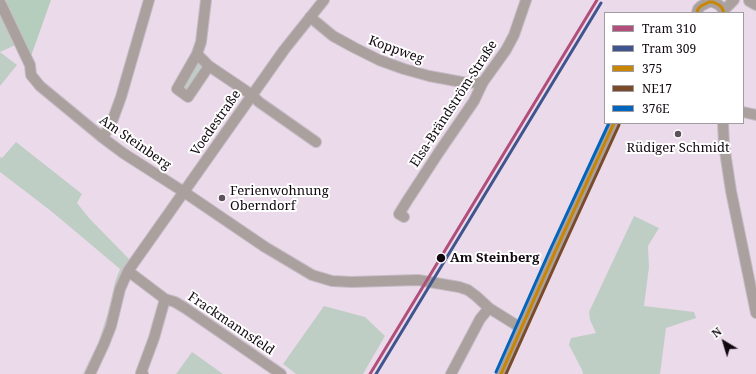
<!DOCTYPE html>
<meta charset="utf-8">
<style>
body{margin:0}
#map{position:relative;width:756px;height:374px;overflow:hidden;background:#ebdbea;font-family:"Noto Serif",serif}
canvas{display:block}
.legend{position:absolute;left:604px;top:12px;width:140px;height:112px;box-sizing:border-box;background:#fff;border:1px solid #a09c9f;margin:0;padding:5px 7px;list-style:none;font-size:12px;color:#110810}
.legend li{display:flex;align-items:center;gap:8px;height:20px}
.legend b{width:20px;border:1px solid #a09c9f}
.north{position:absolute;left:704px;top:322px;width:40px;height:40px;-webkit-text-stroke:3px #fff;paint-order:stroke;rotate:322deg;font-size:11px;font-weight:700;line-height:16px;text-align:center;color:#110810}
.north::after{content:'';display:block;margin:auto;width:14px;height:18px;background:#110810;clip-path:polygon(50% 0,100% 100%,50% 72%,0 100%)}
</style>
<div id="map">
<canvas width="756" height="374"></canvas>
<ul class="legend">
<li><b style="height:5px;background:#b14e7a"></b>Tram 310</li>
<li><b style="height:5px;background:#40558e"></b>Tram 309</li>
<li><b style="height:5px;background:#c98603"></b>375</li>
<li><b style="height:5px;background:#7a4b2a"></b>NE17</li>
<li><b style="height:5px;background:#0065bd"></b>376E</li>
</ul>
<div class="north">N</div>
</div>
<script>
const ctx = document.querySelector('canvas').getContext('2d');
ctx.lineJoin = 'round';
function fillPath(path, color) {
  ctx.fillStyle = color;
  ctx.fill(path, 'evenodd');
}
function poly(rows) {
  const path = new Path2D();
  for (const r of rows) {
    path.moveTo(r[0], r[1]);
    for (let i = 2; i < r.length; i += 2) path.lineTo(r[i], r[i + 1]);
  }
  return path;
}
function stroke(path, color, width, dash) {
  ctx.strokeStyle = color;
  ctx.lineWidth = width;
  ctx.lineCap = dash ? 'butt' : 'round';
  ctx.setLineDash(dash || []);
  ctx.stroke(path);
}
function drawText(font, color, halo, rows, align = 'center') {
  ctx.font = font + ' "Noto Serif",serif';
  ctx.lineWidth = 4;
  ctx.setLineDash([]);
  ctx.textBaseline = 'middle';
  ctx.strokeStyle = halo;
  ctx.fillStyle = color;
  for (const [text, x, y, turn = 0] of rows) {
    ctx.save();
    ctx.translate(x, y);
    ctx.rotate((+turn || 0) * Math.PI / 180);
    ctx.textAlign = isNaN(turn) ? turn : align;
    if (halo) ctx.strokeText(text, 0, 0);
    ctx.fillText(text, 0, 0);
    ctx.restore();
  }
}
const green = poly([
 [0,0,6,0,9,13,22,42,0,52,17,65,0,86],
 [198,62,204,66,190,90,184,91,181,84],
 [16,142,82,194,77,203,89,218,131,261,107,326,87,374,83,374,99,341,108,312,115,282,120,269,51,211,0,172,0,157,2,158],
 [634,216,659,228,648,246,649,267,644,306,694,312,696,318,666,328,660,374,583,374,582,370,569,345,571,338,596,333,590,320,589,312],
 [324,306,365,317,385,336,363,374,296,374,283,364],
 [192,352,202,359,223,374,176,374]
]);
const forest = poly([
 [6,0,51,0,30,59,9,13]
]);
const minor = poly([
 [206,0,201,42,197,54,177,89,188,97,209,66],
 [749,1,756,5],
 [0,2,30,65,31,75,40,86,103,138,123,153,184,192,265,247,302,269,312,275,332,281,352,282,418,280,459,287,468,290,476,296,489,308,521,328],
 [723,11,734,0],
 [697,13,698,9,701,6,709,2,713,2,719,5,722,8,724,13],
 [310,17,333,36,355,48,379,60,404,69,429,76,467,83,483,82],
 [197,54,209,66,252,95,259,102,316,142],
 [743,112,756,115],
 [723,123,724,145,731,191,756,313],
 [103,138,113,119,121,97,149,0],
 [404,217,399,214,407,201,439,152,474,101,483,82,506,50,514,35,526,0],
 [128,271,165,299],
 [90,374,104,344,111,326,120,289,128,271,284,50,324,0],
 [143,374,141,373,154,338,165,299,175,302,185,308,281,374],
 [451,374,480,319,489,308],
 [501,374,555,252,614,123]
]);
const bus1 = poly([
 [697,13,698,9,701,6,709,2,713,2,719,5,722,8,724,13],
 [501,374,555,252,614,123]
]);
const bus2 = poly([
 [506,374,560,254,619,125]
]);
const bus3 = poly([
 [496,372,550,250,609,123]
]);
const tram1 = poly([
 [370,374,597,0]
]);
const tram2 = poly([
 [376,374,601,3]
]);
const markers = [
 [678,134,4,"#5d525c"],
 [222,198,4,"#5d525c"],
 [441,258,5,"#110810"]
];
const streetNames = [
 ["Koppweg",396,50,20],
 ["Elsa-Brändström-Straße",454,104,-57],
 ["Voedestraße",216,123,-55],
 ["Am Steinberg",135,143,35],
 ["Frackmannsfeld",231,324,34]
];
const poiNames = [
 ["Rüdiger Schmidt",678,148],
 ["Ferienwohnung",230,191,"left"],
 ["Oberndorf",230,206,"left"]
];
const stopNames = [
 ["Am Steinberg",450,258]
];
fillPath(green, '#bfcec4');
fillPath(forest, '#b5cdbc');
stroke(minor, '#c6bbc6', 12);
stroke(minor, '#aaa09d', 10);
stroke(bus1, '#c98603', 3);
stroke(bus2, '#7a4b2a', 3);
stroke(bus3, '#0065bd', 3);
stroke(tram1, '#b14e7a', 3);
stroke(tram2, '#40558e', 3);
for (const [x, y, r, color] of markers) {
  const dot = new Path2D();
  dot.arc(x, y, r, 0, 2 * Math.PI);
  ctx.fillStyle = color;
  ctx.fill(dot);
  stroke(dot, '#fff', 1.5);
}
drawText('13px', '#110810', '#fff', streetNames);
drawText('13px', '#110810', '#fff', poiNames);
drawText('bold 13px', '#110810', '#fff', stopNames, 'left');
</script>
